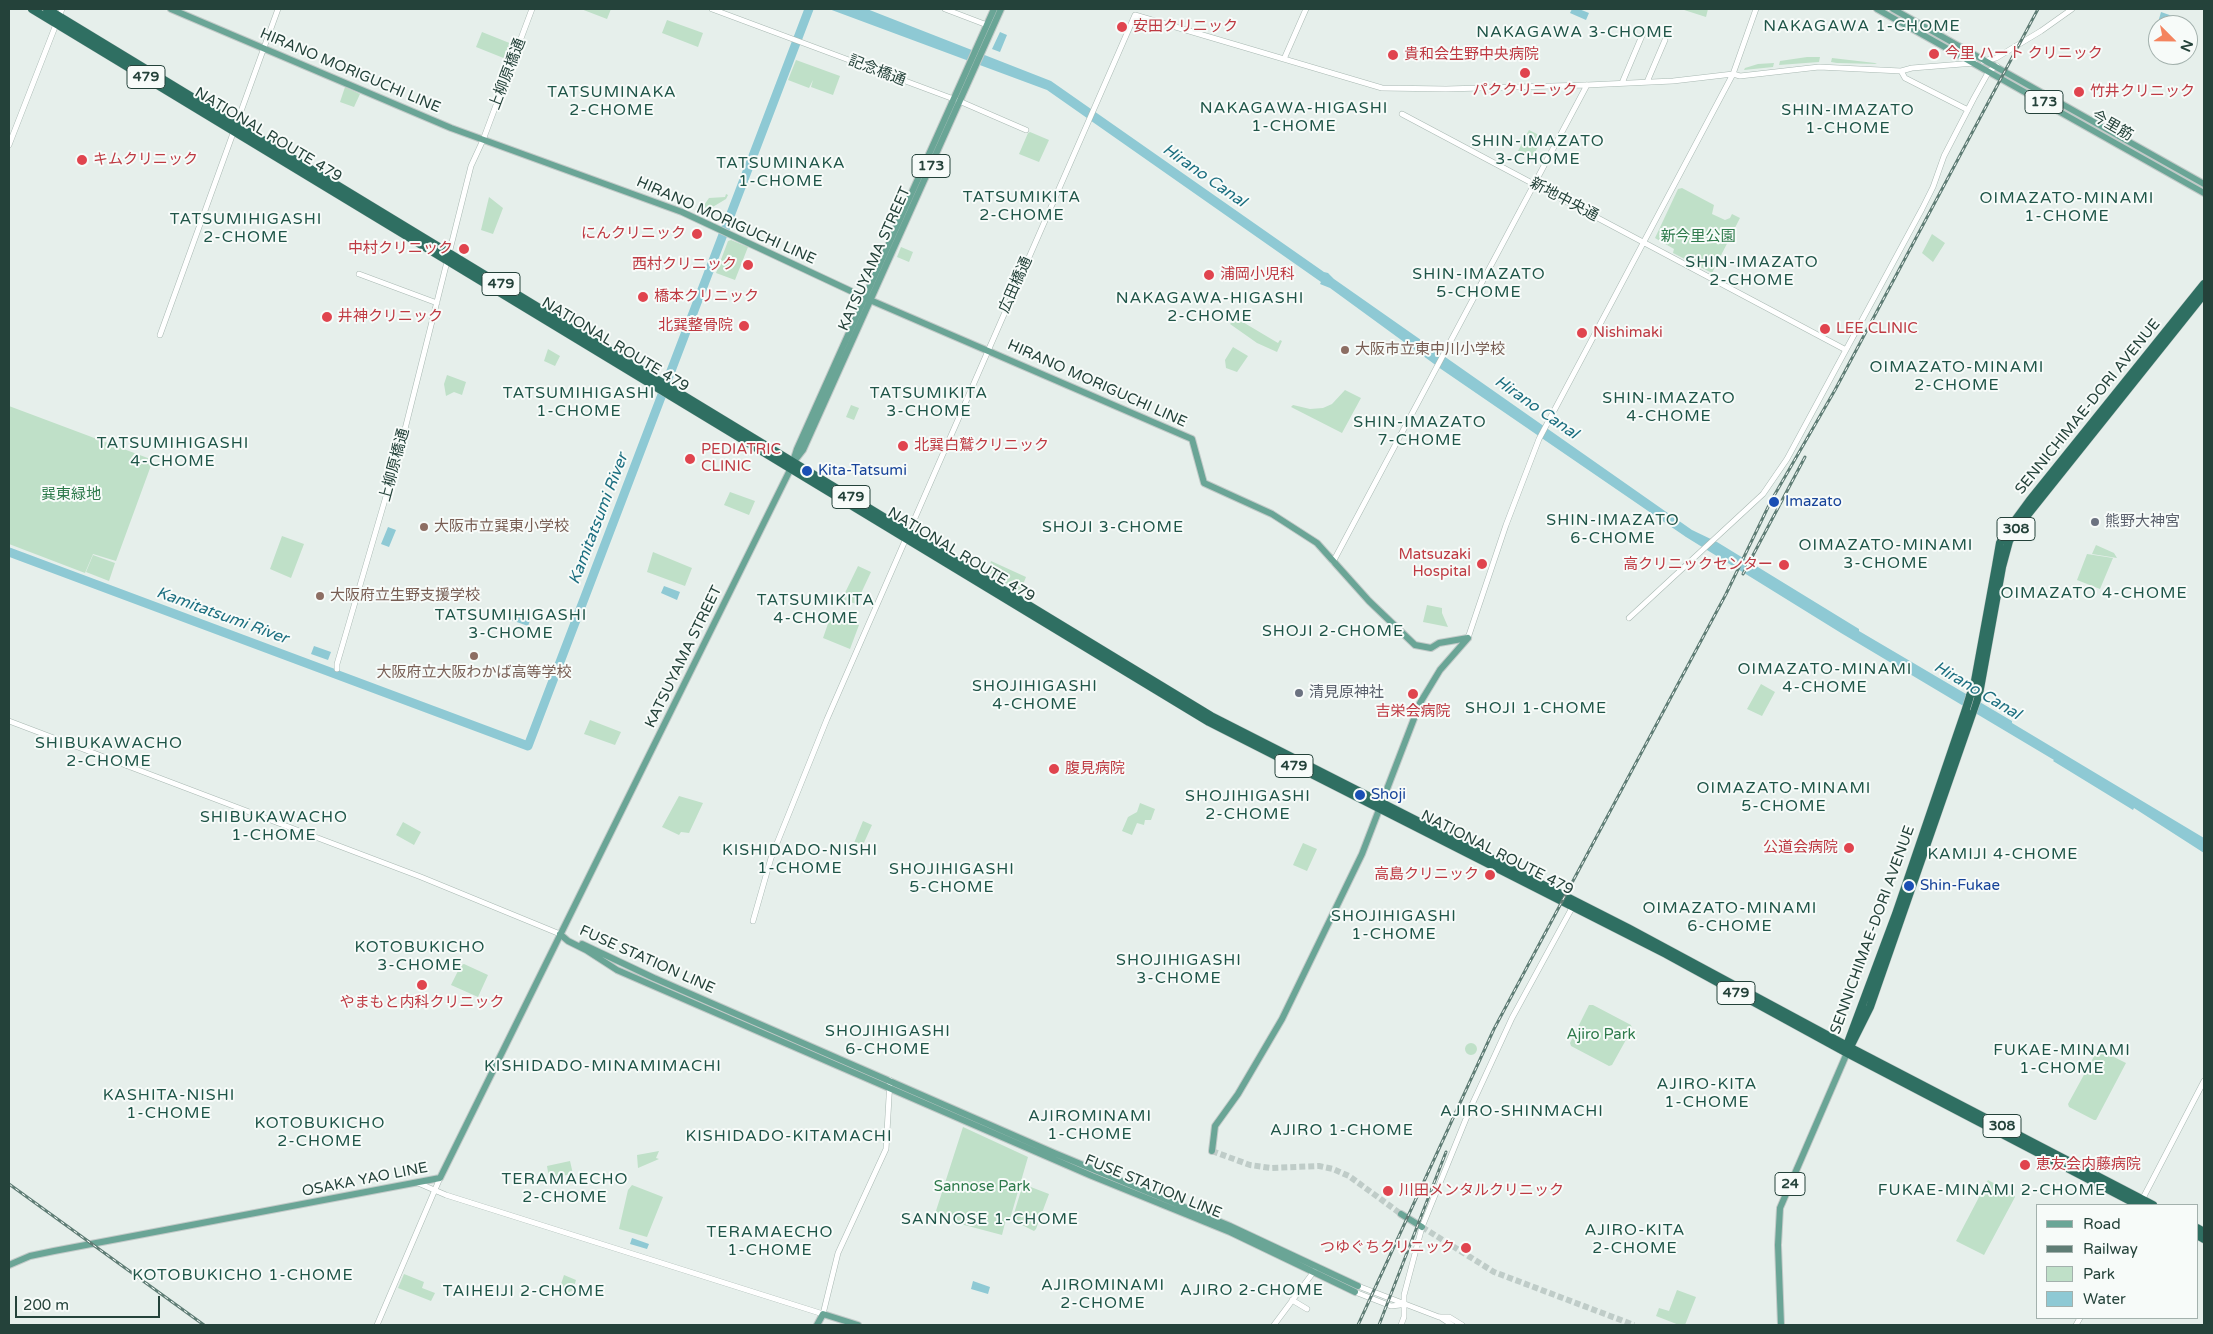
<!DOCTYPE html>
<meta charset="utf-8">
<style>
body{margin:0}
#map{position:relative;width:2213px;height:1334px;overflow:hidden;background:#e6efeb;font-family:"Varela Round",sans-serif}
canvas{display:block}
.frame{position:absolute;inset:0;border:10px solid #24423a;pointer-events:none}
.legend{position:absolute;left:2036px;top:1204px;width:162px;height:115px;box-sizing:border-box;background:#f7fbf9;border:1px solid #a3b1ad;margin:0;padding:6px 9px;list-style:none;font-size:15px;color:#24423a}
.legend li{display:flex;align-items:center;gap:10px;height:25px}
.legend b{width:25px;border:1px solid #a3b1ad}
.north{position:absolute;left:2148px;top:15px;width:50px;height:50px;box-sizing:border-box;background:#f7fbf9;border:1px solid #a3b1ad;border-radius:50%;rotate:113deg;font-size:14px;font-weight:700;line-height:20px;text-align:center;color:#24423a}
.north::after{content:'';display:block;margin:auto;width:18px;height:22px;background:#f4845f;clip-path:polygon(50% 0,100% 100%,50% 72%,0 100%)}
.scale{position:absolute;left:15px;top:1296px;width:145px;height:22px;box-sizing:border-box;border:2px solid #24423a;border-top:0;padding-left:6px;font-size:15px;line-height:18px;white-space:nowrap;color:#24423a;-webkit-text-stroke:4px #f7fbf9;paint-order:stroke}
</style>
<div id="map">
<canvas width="2213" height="1334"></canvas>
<div class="frame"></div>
<ul class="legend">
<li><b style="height:6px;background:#6aa596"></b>Road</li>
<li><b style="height:6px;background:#5f7d75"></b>Railway</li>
<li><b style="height:14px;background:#bfe0c8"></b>Park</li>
<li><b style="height:14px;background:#8ec9d4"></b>Water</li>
</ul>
<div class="north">N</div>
<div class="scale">200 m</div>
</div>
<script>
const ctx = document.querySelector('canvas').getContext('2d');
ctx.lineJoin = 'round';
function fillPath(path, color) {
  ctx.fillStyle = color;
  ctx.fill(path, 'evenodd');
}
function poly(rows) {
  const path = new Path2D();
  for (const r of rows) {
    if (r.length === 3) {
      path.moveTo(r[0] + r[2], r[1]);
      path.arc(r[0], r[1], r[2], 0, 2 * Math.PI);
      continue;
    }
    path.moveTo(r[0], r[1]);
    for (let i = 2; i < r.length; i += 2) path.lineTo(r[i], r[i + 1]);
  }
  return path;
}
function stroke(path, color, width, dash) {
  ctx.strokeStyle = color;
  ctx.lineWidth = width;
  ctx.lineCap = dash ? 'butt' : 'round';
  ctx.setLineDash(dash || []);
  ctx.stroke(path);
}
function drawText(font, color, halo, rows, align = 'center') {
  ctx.font = font + ' "Varela Round","Noto Sans JP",sans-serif';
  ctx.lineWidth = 4;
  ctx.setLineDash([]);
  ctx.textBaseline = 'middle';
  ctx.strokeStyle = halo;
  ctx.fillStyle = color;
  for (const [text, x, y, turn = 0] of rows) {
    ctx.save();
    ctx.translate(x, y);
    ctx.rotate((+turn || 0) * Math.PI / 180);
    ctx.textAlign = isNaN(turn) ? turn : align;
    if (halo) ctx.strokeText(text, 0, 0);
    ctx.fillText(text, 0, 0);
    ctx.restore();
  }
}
const green = poly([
 [581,9,611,9,607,19],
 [1681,9,1708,9,1706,17],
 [667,20,703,33,698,47,662,33],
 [482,32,512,44,506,59,476,47],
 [1807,57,1820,57,1819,62,1779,65,1780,61],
 [1832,58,1875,63,1877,64,1837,63,1831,62],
 [796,60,840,76,833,95,811,87,813,80,809,88,788,80],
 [1774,63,1773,67,1744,70,1745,68,1758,64],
 [345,87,360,94,354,107,340,102],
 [1529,130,1543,137,1532,158,1518,151],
 [1030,132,1049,140,1039,162,1019,154,1028,133],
 [1682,188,1714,205,1712,214,1725,220,1730,218,1732,214,1740,218,1712,273,1673,253,1674,249,1655,238,1678,189],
 [726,194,728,195,726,199,711,208,710,211,702,208,709,198,725,197],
 [489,197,503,208,493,234,481,230],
 [1932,234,1945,243,1933,262,1922,253],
 [731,240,748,247,735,280,716,273,728,241],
 [901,247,913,252,909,262,897,257],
 [1234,319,1240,323,1241,321,1278,343,1280,340,1282,341,1277,352,1257,343,1230,324],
 [1233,347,1248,356,1237,372,1226,368,1225,360],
 [548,349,560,356,555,366,544,361],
 [447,375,466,382,462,395,454,392,446,396,444,384],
 [1345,390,1361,398,1342,433,1291,407,1293,405,1310,409,1323,408,1332,404],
 [851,405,859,408,854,420,846,417],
 [9,406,153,460,116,561,93,554,85,573,9,544],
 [730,492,755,501,749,515,724,505],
 [282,536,304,544,291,578,270,569],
 [2096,545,2114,553,2117,558,2092,554],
 [653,552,692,568,685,586,647,572],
 [2087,554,2113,558,2100,589,2077,580],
 [93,555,115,563,109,581,86,572],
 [991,561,1026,577,1020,592,988,572],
 [858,566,871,572,856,604,842,599],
 [1427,605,1442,608,1442,613,1448,627,1423,622],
 [831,615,859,625,850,649,823,638],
 [1761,684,1775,692,1762,716,1747,709],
 [590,720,621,732,615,745,584,734],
 [679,796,703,803,689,833,681,832,679,835,662,827],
 [1140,803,1155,809,1151,820,1145,820,1144,825,1137,823,1132,835,1122,831,1128,817,1137,812],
 [863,821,872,825,862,847,854,843],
 [403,822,421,832,414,845,396,835],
 [1303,843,1317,849,1307,871,1293,865],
 [464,964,488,975,478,997,451,985,461,965],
 [1589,1005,1593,1005,1631,1025,1632,1029,1612,1065,1609,1066,1571,1046,1570,1043],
 [1471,1049,6],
 [2098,1049,2126,1063,2096,1120,2094,1120,2069,1107,2068,1104],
 [963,1127,1028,1157,1010,1219,1006,1219,1002,1235,934,1217],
 [659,1151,656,1158,659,1159,638,1168,637,1155],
 [570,1161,573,1174,549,1178,547,1166],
 [1988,1180,2014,1194,2015,1197,1984,1255,1956,1241],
 [1023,1184,1049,1194,1036,1229,1034,1231,1012,1220],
 [632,1185,663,1197,647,1237,619,1229,628,1190],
 [404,1274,424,1282,422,1288,435,1293,431,1301,398,1288],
 [564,1275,576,1280,573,1290,569,1292,560,1287],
 [1677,1290,1696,1297,1685,1325,1679,1325,1656,1316,1659,1308,1669,1311]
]);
const water = poly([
 [829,9,867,9,1051,81,1324,272,1328,273,1334,279,1692,530,1717,542,1859,629,1859,631,2012,721,2012,723,2204,838,2204,853,2134,808,2133,810,2053,761,2054,760,1841,633,1686,537,1441,369,1330,288,1320,284,1321,282,1047,90],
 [1572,9,1579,9,1589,13,1586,20,1570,13],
 [2161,12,2178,18,2175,25,2159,19],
 [1000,32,1007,35,1000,52,992,49],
 [388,527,396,530,389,547,381,544],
 [664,586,680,592,677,600,661,593],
 [514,611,531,618,528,626,511,620],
 [314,646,331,652,328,660,311,654],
 [632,1238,649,1244,647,1249,630,1244],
 [973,1281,990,1287,988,1294,971,1289]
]);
const river = poly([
 [9,552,528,746,809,9]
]);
const majorTunnel = poly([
 [1212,1151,1250,1165,1271,1168,1319,1166,1333,1169,1349,1176,1401,1214],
 [1422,1227,1494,1272,1634,1325]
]);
const minor = poly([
 [712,9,959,101,1026,130],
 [945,9,987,25],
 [1284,59,1306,9],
 [1983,61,1996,58,2041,31,2072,9],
 [1901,71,1905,78,1968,110],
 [1647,82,1665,40],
 [1622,83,1644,31],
 [1402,114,1846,350],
 [9,145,62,9],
 [359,274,437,303],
 [160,335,278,9],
 [1333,562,1587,85],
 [1629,618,1763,494,1787,459,1922,209,1933,187,1944,156,1974,98,1989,71,1997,66],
 [1468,638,1506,525,1539,439,1733,74,1756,9],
 [337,669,337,664,401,445,471,166,483,140,532,9],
 [9,721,421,877,560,934],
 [753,921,771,858,827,719,1135,15,1382,88,1446,89,1587,85,1673,81,1733,74,1740,76,1819,67,1901,71,1912,68,1975,63],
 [418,1183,446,1195,823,1314,838,1253,886,1149,890,1080],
 [2142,1200,2204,1081],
 [1358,1286,1439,1317,1449,1317,1462,1325],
 [1355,1292,1391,1306,1400,1305],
 [1292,1300,1307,1309],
 [1440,1317,1452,1325],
 [377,1325,440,1178],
 [1274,1325,1315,1270],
 [1401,1325,1404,1317,1404,1295,1422,1227,1470,1109,1512,1018,1573,906],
 [2076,1325,2080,1318]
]);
const major = poly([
 [171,9,451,128,682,212,870,300,1192,439,1204,483,1272,514,1317,543,1369,601,1415,645,1431,648,1439,643,1468,638],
 [1877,9,2204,193],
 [1893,9,2204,184],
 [796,459,803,450,830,390,1001,9],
 [560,934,568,941,586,950,617,970,1092,1176,1230,1232,1355,1292],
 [582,944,654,978,1054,1153,1230,1226,1358,1286],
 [1212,1151,1215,1126,1238,1094,1282,1019,1362,854,1420,703,1440,670,1468,638],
 [1401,1214,1422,1227],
 [9,1265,30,1256,54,1251,440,1178,791,468,797,449,994,9],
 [817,1325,823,1314,858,1325],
 [1781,1325,1778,1245,1780,1208,1847,1053]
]);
const highway = poly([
 [32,9,1209,722,1666,954,1847,1053,2138,1205],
 [47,9,1211,716,1628,928,1851,1048,2153,1205],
 [1970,696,1975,681,1996,566,2000,543,2005,534,2030,500,2204,284],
 [1846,1048,1896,914,1966,709],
 [1848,1051,1870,1007,1979,694,2002,567,2009,541,2017,528,2204,294],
 [2197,1228,2204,1232],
 [2197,1235,2204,1239]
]);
const rail = poly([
 [1743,574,1805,457],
 [9,1184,204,1325],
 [1358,1325,1494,1029,1726,594,1771,501,1835,390,2038,9],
 [1379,1325,1446,1152]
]);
const highwayBridge = poly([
 [1966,709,1970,696]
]);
const markers = [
 [1122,27,6,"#e0444e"],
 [1934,54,6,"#e0444e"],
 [1393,55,6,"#e0444e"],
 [1525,73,6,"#e0444e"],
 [2079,92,6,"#e0444e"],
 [82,160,6,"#e0444e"],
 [697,234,6,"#e0444e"],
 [464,249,6,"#e0444e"],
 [748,265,6,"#e0444e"],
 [1209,275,6,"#e0444e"],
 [643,297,6,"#e0444e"],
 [327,317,6,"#e0444e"],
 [744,326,6,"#e0444e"],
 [1825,329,6,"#e0444e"],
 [1582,333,6,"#e0444e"],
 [1345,350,5,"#8d6e63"],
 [903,446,6,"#e0444e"],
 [690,459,6,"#e0444e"],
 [807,471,6,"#1a4fb4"],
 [1774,502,6,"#1a4fb4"],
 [2095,522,5,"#6b7280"],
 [424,527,5,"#8d6e63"],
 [1482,564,6,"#e0444e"],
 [1784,565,6,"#e0444e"],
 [320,596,5,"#8d6e63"],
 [474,656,5,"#8d6e63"],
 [1299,693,5,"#6b7280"],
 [1413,694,6,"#e0444e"],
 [1054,769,6,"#e0444e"],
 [1360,795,6,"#1a4fb4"],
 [1849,848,6,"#e0444e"],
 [1490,875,6,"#e0444e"],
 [1909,886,6,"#1a4fb4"],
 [422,985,6,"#e0444e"],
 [2025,1165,6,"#e0444e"],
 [1388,1191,6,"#e0444e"],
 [1466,1248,6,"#e0444e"]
];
const shields = [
 [146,77,38],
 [2044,102,38],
 [931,166,38],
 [501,284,38],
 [851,497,38],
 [2016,529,38],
 [1294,766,38],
 [1736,993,38],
 [2002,1126,38],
 [1790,1184,30]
];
const shieldNames = [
 ["479",146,77],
 ["173",2044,102],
 ["173",931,166],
 ["479",501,284],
 ["479",851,497],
 ["308",2016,529],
 ["479",1294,766],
 ["479",1736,993],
 ["308",2002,1126],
 ["24",1790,1184]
];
const healthNames = [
 ["安田クリニック",1133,27],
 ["今里 ハート クリニック",1945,54],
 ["貴和会生野中央病院",1404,55],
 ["パククリニック",1525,91,"center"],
 ["竹井クリニック",2090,92],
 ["キムクリニック",93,160],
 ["にんクリニック",686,234,"right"],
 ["中村クリニック",453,249,"right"],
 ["西村クリニック",737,265,"right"],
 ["浦岡小児科",1220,275],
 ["橋本クリニック",654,297],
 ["井神クリニック",338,317],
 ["北巽整骨院",733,326,"right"],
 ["LEE CLINIC",1836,329],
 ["Nishimaki",1593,333],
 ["北巽白鷲クリニック",914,446],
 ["PEDIATRIC",701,450],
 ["CLINIC",701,467],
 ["Matsuzaki",1471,555,"right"],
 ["Hospital",1471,572,"right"],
 ["高クリニックセンター",1773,565,"right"],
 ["吉栄会病院",1413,712,"center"],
 ["腹見病院",1065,769],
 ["公道会病院",1838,848,"right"],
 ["高島クリニック",1479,875,"right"],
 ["やまもと内科クリニック",422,1003,"center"],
 ["恵友会内藤病院",2036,1165],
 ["川田メンタルクリニック",1399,1191],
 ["つゆぐちクリニック",1455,1248,"right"]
];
const streetNames = [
 ["HIRANO MORIGUCHI LINE",350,71,23],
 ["記念橋通",877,71,21],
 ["上柳原橋通",508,74,-69],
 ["今里筋",2112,126,30],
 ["NATIONAL ROUTE 479",268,135,31],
 ["新地中央通",1564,200,28],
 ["HIRANO MORIGUCHI LINE",726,221,24],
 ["KATSUYAMA STREET",875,259,-66],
 ["広田橋通",1016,285,-66],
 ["NATIONAL ROUTE 479",615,345,31],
 ["HIRANO MORIGUCHI LINE",1097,384,24],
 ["SENNICHIMAE-DORI AVENUE",2088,407,-51],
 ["上柳原橋通",395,465,-75],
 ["NATIONAL ROUTE 479",961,555,31],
 ["KATSUYAMA STREET",684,657,-64],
 ["NATIONAL ROUTE 479",1497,853,27],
 ["SENNICHIMAE-DORI AVENUE",1873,930,-70],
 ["FUSE STATION LINE",647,960,24],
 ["OSAKA YAO LINE",365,1180,-11],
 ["FUSE STATION LINE",1153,1187,22]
];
const parkNames = [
 ["新今里公園",1698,237],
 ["巽東緑地",71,495],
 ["Ajiro Park",1601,1035],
 ["Sannose Park",982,1187]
];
const educationNames = [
 ["大阪市立東中川小学校",1355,350],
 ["大阪市立巽東小学校",434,527],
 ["大阪府立生野支援学校",330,596],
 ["大阪府立大阪わかば高等学校",474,673,"center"]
];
const transitNames = [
 ["Kita-Tatsumi",818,471],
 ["Imazato",1785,502],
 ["Shoji",1371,795],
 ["Shin-Fukae",1920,886]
];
const worshipNames = [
 ["熊野大神宮",2105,522],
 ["清見原神社",1309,693]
];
const neighbourhoodNames = [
 ["NAKAGAWA 1-CHOME",1862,27],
 ["NAKAGAWA 3-CHOME",1575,33],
 ["TATSUMINAKA",612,93],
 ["2-CHOME",612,111],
 ["NAKAGAWA-HIGASHI",1294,109],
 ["1-CHOME",1294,127],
 ["SHIN-IMAZATO",1848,111],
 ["1-CHOME",1848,129],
 ["SHIN-IMAZATO",1538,142],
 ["3-CHOME",1538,160],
 ["TATSUMINAKA",781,164],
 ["1-CHOME",781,182],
 ["TATSUMIKITA",1022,198],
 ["2-CHOME",1022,216],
 ["OIMAZATO-MINAMI",2067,199],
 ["1-CHOME",2067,217],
 ["TATSUMIHIGASHI",246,220],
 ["2-CHOME",246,238],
 ["SHIN-IMAZATO",1752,263],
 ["2-CHOME",1752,281],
 ["SHIN-IMAZATO",1479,275],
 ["5-CHOME",1479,293],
 ["NAKAGAWA-HIGASHI",1210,299],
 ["2-CHOME",1210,317],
 ["OIMAZATO-MINAMI",1957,368],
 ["2-CHOME",1957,386],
 ["TATSUMIHIGASHI",579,394],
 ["1-CHOME",579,412],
 ["TATSUMIKITA",929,394],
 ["3-CHOME",929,412],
 ["SHIN-IMAZATO",1669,399],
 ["4-CHOME",1669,417],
 ["SHIN-IMAZATO",1420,423],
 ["7-CHOME",1420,441],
 ["TATSUMIHIGASHI",173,444],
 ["4-CHOME",173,462],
 ["SHIN-IMAZATO",1613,521],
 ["6-CHOME",1613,539],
 ["SHOJI 3-CHOME",1113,528],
 ["OIMAZATO-MINAMI",1886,546],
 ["3-CHOME",1886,564],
 ["OIMAZATO 4-CHOME",2094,594],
 ["TATSUMIKITA",816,601],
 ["4-CHOME",816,619],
 ["TATSUMIHIGASHI",511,616],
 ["3-CHOME",511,634],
 ["SHOJI 2-CHOME",1333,632],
 ["OIMAZATO-MINAMI",1825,670],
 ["4-CHOME",1825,688],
 ["SHOJIHIGASHI",1035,687],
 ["4-CHOME",1035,705],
 ["SHOJI 1-CHOME",1536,709],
 ["SHIBUKAWACHO",109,744],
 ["2-CHOME",109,762],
 ["OIMAZATO-MINAMI",1784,789],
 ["5-CHOME",1784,807],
 ["SHOJIHIGASHI",1248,797],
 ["2-CHOME",1248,815],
 ["SHIBUKAWACHO",274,818],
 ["1-CHOME",274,836],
 ["KISHIDADO-NISHI",800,851],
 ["1-CHOME",800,869],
 ["KAMIJI 4-CHOME",2003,855],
 ["SHOJIHIGASHI",952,870],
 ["5-CHOME",952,888],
 ["OIMAZATO-MINAMI",1730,909],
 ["6-CHOME",1730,927],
 ["SHOJIHIGASHI",1394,917],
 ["1-CHOME",1394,935],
 ["KOTOBUKICHO",420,948],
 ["3-CHOME",420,966],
 ["SHOJIHIGASHI",1179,961],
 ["3-CHOME",1179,979],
 ["SHOJIHIGASHI",888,1032],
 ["6-CHOME",888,1050],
 ["FUKAE-MINAMI",2062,1051],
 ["1-CHOME",2062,1069],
 ["KISHIDADO-MINAMIMACHI",603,1067],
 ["AJIRO-KITA",1707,1085],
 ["1-CHOME",1707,1103],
 ["KASHITA-NISHI",169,1096],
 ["1-CHOME",169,1114],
 ["AJIRO-SHINMACHI",1522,1112],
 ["AJIROMINAMI",1090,1117],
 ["1-CHOME",1090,1135],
 ["KOTOBUKICHO",320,1124],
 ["2-CHOME",320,1142],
 ["AJIRO 1-CHOME",1342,1131],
 ["KISHIDADO-KITAMACHI",789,1137],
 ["TERAMAECHO",565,1180],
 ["2-CHOME",565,1198],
 ["FUKAE-MINAMI 2-CHOME",1992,1191],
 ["SANNOSE 1-CHOME",990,1220],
 ["AJIRO-KITA",1635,1231],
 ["2-CHOME",1635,1249],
 ["TERAMAECHO",770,1233],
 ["1-CHOME",770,1251],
 ["KOTOBUKICHO 1-CHOME",243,1276],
 ["AJIROMINAMI",1103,1286],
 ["2-CHOME",1103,1304],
 ["AJIRO 2-CHOME",1252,1291],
 ["TAIHEIJI 2-CHOME",524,1292]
];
const waterNames = [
 ["Hirano Canal",1204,176,35],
 ["Hirano Canal",1536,408,35],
 ["Kamitatsumi River",599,519,-69],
 ["Kamitatsumi River",222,616,20],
 ["Hirano Canal",1977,691,31]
];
fillPath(green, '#bfe0c8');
fillPath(water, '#8ec9d4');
stroke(river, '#8ec9d4', 9);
stroke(majorTunnel, '#bfccc8', 6, [6, 3]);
stroke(minor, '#a8b8b2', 6);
stroke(major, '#c2cac8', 8);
stroke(highway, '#c2cac8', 9);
stroke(minor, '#fff', 5);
stroke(major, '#6aa596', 6);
stroke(highway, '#2f6f62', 8);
stroke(rail, '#5f7d75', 3);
stroke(rail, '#f7fbf9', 1, [4]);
stroke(highwayBridge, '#c2cac8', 9, []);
stroke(highwayBridge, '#2f6f62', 8);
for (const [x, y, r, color] of markers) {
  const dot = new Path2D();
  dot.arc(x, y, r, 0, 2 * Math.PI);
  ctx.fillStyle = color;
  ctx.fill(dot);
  stroke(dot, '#f7fbf9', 2);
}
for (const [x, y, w] of shields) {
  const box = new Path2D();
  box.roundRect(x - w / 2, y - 11.5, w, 23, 4);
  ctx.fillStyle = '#f7fbf9';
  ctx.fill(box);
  stroke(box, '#24423a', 1);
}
drawText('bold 14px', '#24423a', null, shieldNames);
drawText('15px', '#be3a42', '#f7fbf9', healthNames, 'left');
drawText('15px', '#24423a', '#f7fbf9', streetNames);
drawText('15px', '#2d7a4b', '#f7fbf9', parkNames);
drawText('15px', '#785e54', '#f7fbf9', educationNames, 'left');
drawText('15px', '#164399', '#f7fbf9', transitNames, 'left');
drawText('15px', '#5b616d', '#f7fbf9', worshipNames, 'left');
ctx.letterSpacing = '1px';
drawText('16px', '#1f5548', '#f7fbf9', neighbourhoodNames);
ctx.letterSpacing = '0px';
drawText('italic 16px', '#1c6f80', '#f7fbf9', waterNames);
</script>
